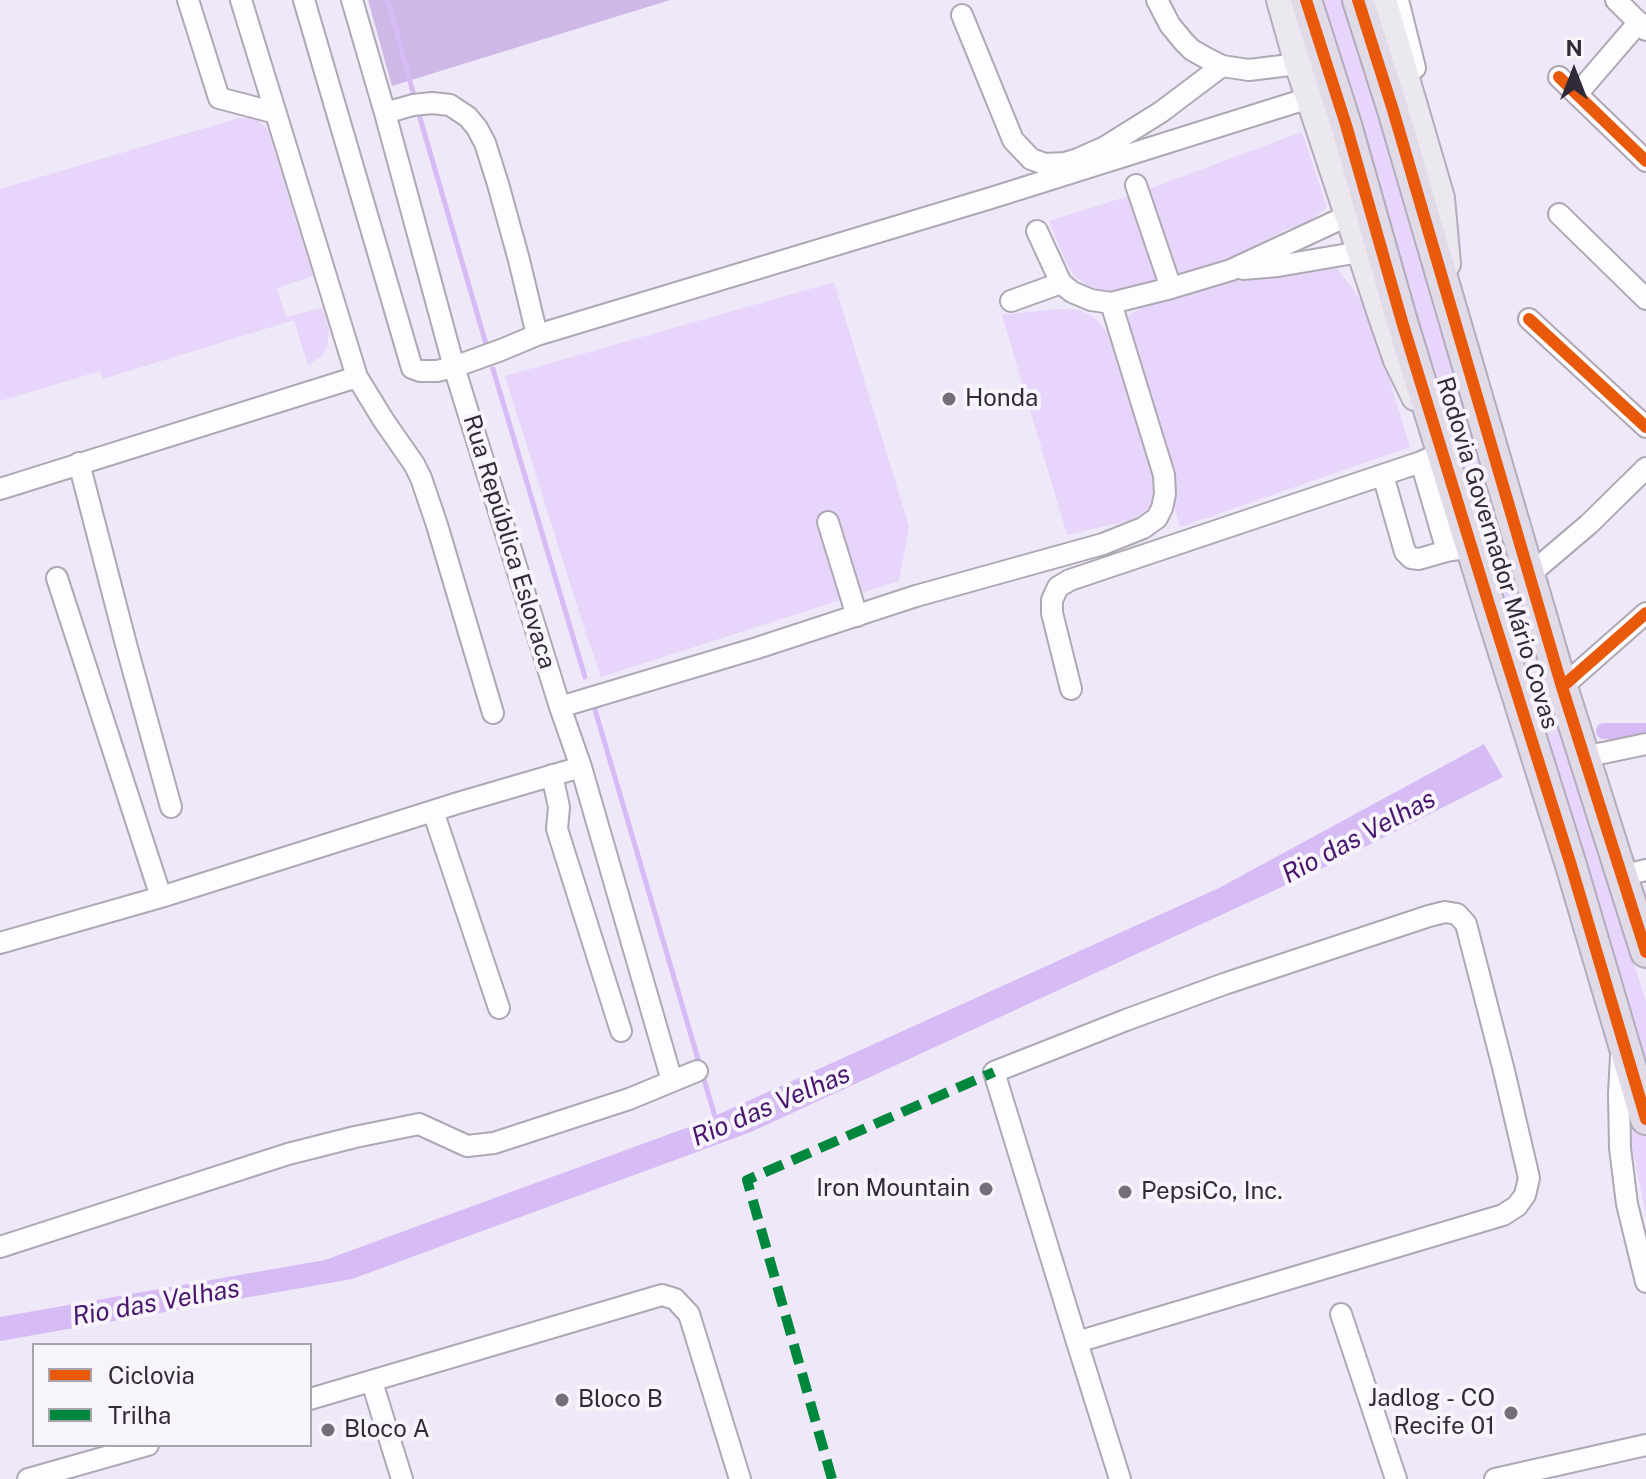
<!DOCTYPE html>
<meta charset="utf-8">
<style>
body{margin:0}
#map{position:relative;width:1646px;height:1479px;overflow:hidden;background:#efe8f8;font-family:"Public Sans",sans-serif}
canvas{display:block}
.legend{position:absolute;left:32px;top:1343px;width:280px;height:104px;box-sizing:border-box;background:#f7f4fb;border:2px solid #a8a4ad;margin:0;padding:10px 14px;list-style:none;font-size:24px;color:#312b38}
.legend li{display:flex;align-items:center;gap:16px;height:40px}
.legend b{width:40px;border:2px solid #a8a4ad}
.north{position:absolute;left:1534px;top:32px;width:80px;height:80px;-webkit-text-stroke:6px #f7f4fb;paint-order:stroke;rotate:0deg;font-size:22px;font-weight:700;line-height:32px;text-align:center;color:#312b38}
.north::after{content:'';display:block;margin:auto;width:28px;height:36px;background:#312b38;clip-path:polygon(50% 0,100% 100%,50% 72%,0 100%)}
</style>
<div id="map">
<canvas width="1646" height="1479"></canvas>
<ul class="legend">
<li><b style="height:10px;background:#e8590c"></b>Ciclovia</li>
<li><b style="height:10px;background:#00873e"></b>Trilha</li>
</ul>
<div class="north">N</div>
</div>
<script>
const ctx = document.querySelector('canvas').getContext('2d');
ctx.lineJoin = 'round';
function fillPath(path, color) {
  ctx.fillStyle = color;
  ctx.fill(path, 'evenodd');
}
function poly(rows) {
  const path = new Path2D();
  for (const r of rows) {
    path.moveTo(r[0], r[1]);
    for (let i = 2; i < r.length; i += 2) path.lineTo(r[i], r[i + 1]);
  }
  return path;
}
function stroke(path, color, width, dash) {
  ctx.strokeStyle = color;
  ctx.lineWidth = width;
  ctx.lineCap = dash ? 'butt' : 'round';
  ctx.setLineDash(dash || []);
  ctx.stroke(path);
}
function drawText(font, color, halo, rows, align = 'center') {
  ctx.font = font + ' "Public Sans",sans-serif';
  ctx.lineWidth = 8;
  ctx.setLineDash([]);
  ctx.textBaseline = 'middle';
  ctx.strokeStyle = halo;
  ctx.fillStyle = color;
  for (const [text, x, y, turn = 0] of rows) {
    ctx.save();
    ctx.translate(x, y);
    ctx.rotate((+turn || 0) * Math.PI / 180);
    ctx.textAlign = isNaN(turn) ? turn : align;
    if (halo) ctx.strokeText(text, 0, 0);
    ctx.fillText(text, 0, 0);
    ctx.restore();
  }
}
const green = poly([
 [1319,0,1349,0,1598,850,1646,1002,1646,1080],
 [239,118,249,118,258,120,268,130,313,276,277,288,286,317,322,308,329,328,327,347,322,356,308,365,294,320,103,379,100,371,0,401,0,189],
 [1302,132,1327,207,1308,222,1285,230,1258,244,1242,255,1219,261,1179,277,1171,273,1146,190],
 [1135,194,1157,279,1123,291,1105,292,1087,285,1074,276,1065,261,1049,221],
 [1330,260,1353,289,1371,319,1410,447,1180,527,1166,477,1155,504,1131,520,1067,535,1002,315,1057,309,1079,310,1095,318,1115,341,1118,323,1162,293,1237,275],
 [834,282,909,526,899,581,601,677,584,628,505,376],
 [1627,1066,1646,1130,1646,1216,1627,1122]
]);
const forest = poly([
 [368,0,670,0,392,86]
]);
const water = poly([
 [1484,744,1503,777,1323,868,751,1132,352,1279,0,1341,0,1317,325,1260,697,1124,1219,888]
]);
const stream = poly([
 [388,0,413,92],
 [420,118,486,344],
 [493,369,585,677],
 [593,703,716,1120]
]);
const canal = poly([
 [1604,731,1646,731]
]);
const minor = poly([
 [188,0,219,98,276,113],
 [241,0,357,377,384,421,414,464,421,478,437,525,493,713],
 [304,0,412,368,420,371,437,371,454,367,501,350,537,335,519,260,498,184,485,143,477,128,468,117,450,105,432,103,413,105,385,113],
 [352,0,385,113,454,367,560,707,581,767,672,1081],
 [1157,0,1170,25,1184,42,1192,50,1210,60,1222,66,1249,70,1298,64],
 [1398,0,1415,68],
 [1616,0,1646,30],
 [962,15,1013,140,1031,159,1045,164,1065,163,1078,159,1105,147,1161,112,1222,66],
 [1559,77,1646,161],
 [1578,93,1639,22],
 [1136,185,1171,288],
 [1559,214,1646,299],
 [1037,231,1061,283],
 [1243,269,1278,266,1360,252],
 [1011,301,1061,283,1072,292,1091,300,1111,303],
 [1529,319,1646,427],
 [537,335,991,198,1309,98],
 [1432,457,1421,462,1447,551,1472,547],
 [79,463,127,648,171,807],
 [1383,475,1405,552,1411,558,1419,559,1447,551],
 [0,489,357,377],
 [828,522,857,616],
 [1529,575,1589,524,1646,468],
 [57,578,161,897,458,803,581,767],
 [1562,687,1646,613],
 [1071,689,1052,613,1052,600,1058,587,1070,580,1421,462],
 [560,707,757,648,916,596,1103,544,1143,528,1157,518,1162,508,1165,494,1164,475,1111,303,1171,288,1231,270,1347,216],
 [1584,757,1646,744],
 [552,775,559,807,557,829,621,1031],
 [433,811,499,1008],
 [1621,876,1646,870],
 [0,943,161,897],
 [1621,1056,1619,1094,1620,1148,1627,1204,1646,1282],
 [0,1247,288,1154,355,1137,419,1124,467,1146,494,1143,629,1099,697,1071],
 [1341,1314,1396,1479],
 [1077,1342,1503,1215,1517,1206,1525,1195,1529,1178,1504,1071,1466,924,1457,914,1445,912,1429,916,1224,984,1126,1020,994,1072,1077,1342,1120,1479],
 [372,1382,402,1479],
 [310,1399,662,1295,675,1299,689,1314,740,1479],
 [28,1479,148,1445],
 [1495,1479,1646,1445]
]);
const major = poly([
 [1280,0,1298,64,1383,320,1397,360,1415,397],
 [1383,0,1441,198,1447,264]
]);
const highway = poly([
 [1306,0,1346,125,1403,325,1491,611,1570,862,1646,1119],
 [1358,0,1393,110,1562,687,1646,952]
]);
const quiet = poly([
 [832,1479,747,1180,994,1072]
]);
const cycleway = poly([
 [1306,0,1346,125,1403,325,1491,611,1570,862,1646,1119],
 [1358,0,1393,110,1562,687,1646,952],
 [1559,77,1646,161],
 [1529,319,1646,427],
 [1562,687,1646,613]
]);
const markers = [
 [949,399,8,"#746d7b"],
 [986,1189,8,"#746d7b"],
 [1125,1192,8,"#746d7b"],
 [562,1400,8,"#746d7b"],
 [1511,1413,8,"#746d7b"],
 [328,1430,8,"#746d7b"]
];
const poiNames = [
 ["Honda",965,399],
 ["Iron Mountain",970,1189,"right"],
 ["PepsiCo, Inc.",1141,1192],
 ["Jadlog - CO",1495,1399,"right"],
 ["Recife 01",1495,1427,"right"],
 ["Bloco B",578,1400],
 ["Bloco A",344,1430]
];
const streetNames = [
 ["Rua República Eslovaca",509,542,73],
 ["Rodovia Governador Mário Covas",1497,553,73]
];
const waterNames = [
 ["Rio das Velhas",1359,837,-28],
 ["Rio das Velhas",771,1106,-23],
 ["Rio das Velhas",156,1303,-10]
];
fillPath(green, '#e7d5fb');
fillPath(forest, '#ceb8e7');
fillPath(water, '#d6bbf4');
stroke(stream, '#d6bbf4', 5);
stroke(canal, '#d6bbf4', 16);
stroke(minor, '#aea8b4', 24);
stroke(major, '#b4abbd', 30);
stroke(highway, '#b4abbd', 34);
stroke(minor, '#fdfcfe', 20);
stroke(major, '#ece8f0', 26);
stroke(highway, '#e1dbe8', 30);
stroke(quiet, '#00873e', 10, [20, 10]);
stroke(cycleway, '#e8590c', 12);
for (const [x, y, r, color] of markers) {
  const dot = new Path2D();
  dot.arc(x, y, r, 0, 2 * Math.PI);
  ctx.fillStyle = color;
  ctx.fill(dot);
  stroke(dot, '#f7f4fb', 3);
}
drawText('24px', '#312b38', '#f7f4fb', poiNames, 'left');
drawText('24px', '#312b38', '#f7f4fb', streetNames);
drawText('italic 26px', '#48176d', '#f7f4fb', waterNames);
</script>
